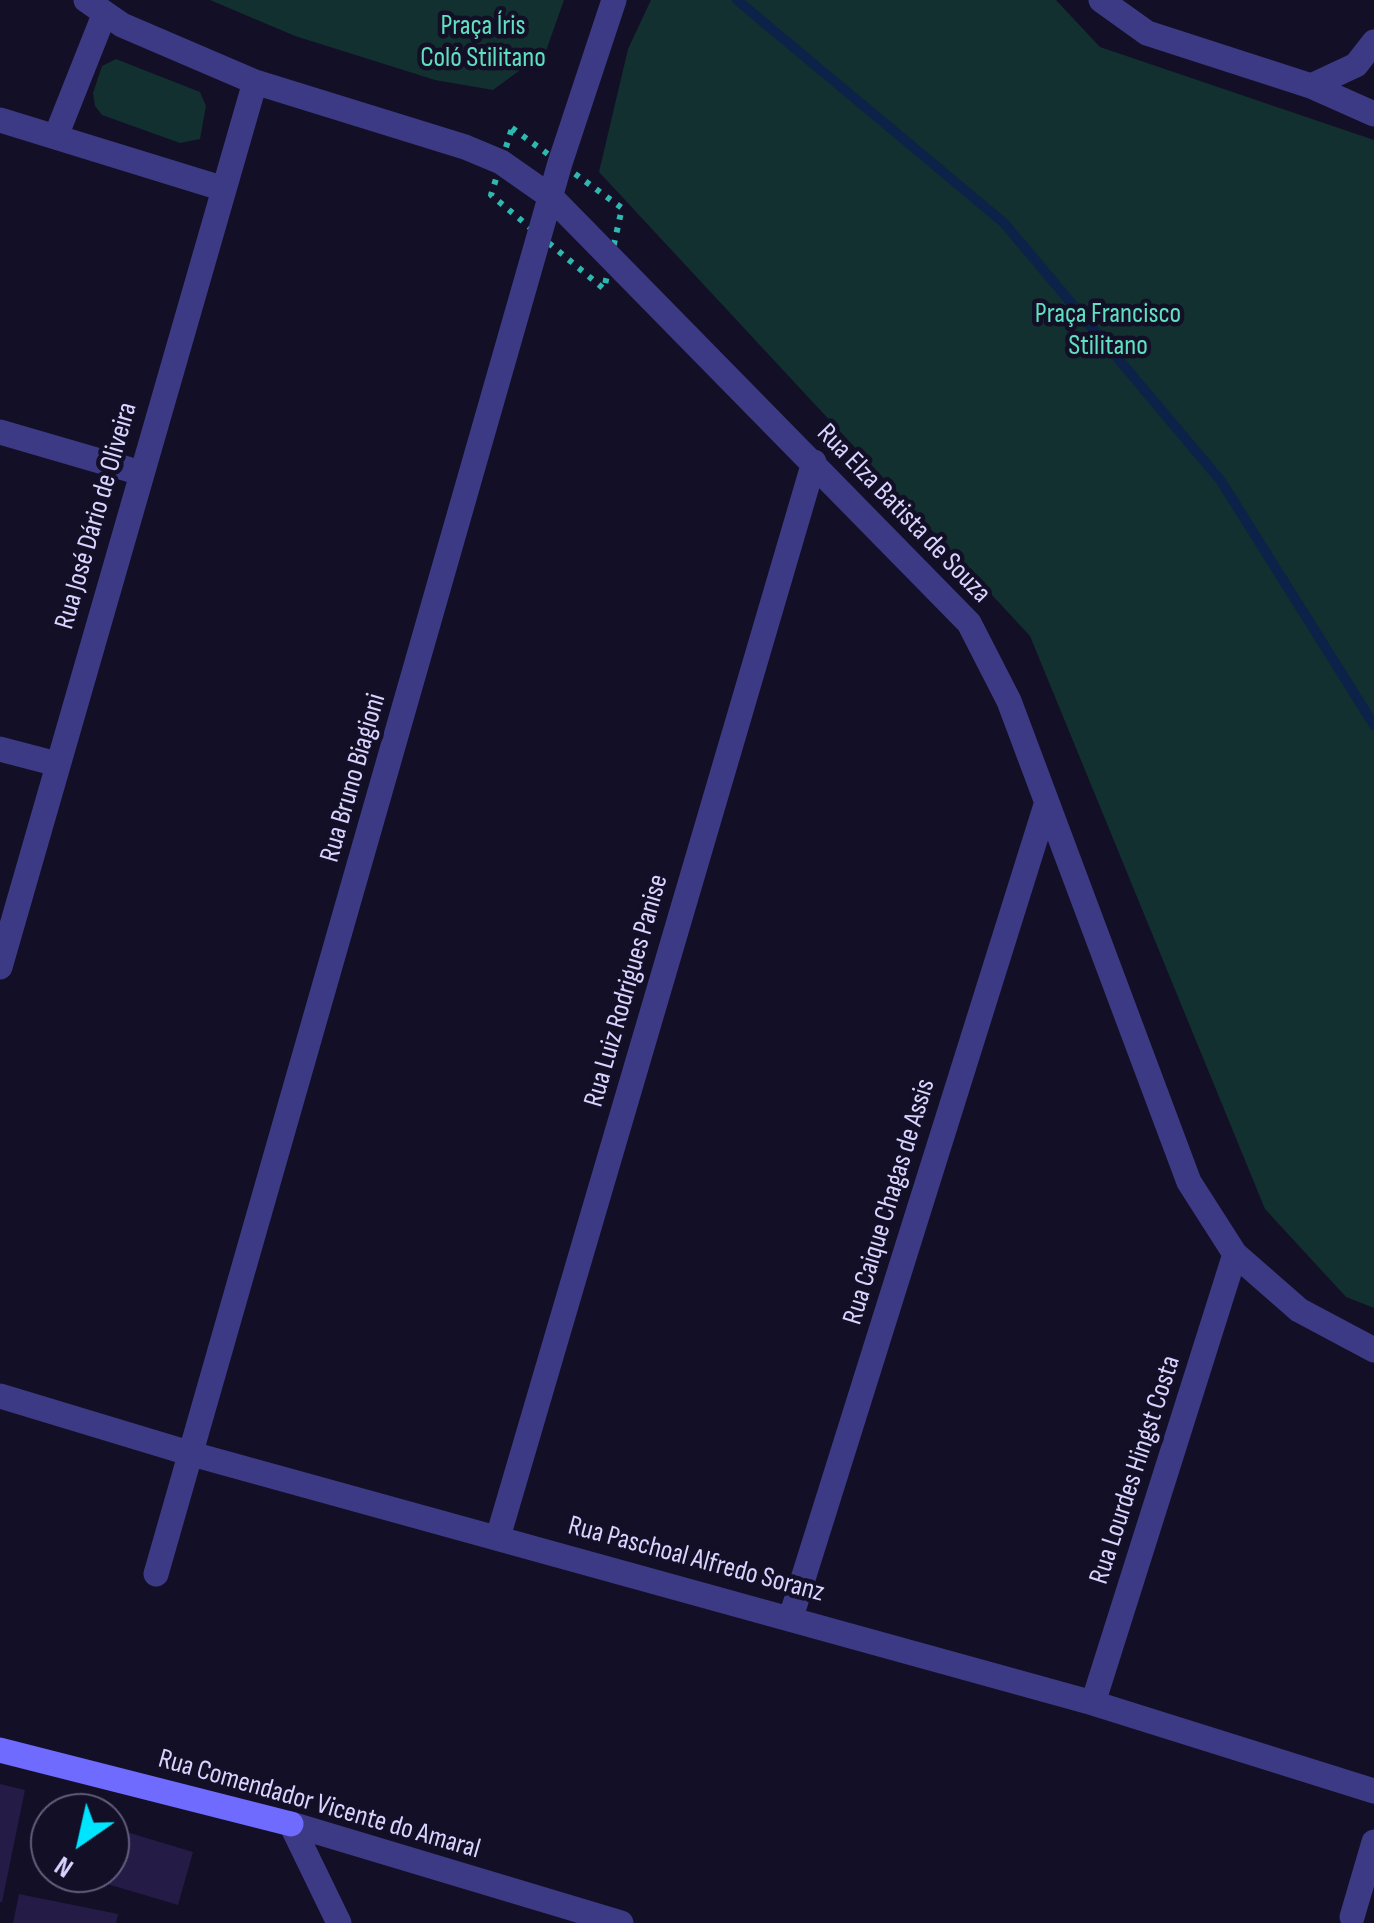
<!DOCTYPE html>
<meta charset="utf-8">
<style>
body{margin:0}
#map{position:relative;width:1374px;height:1923px;overflow:hidden;background:#130f26;font-family:"Sofia Sans Condensed",sans-serif}
canvas{display:block}
.north{position:absolute;left:30px;top:1793px;width:100px;height:100px;box-sizing:border-box;background:#130f26;border:2px solid #625e7d;border-radius:50%;rotate:214deg;font-size:28px;font-weight:700;line-height:40px;text-align:center;color:#d9d4ff}
.north::after{content:'';display:block;margin:auto;width:35px;height:45px;background:#00e5ff;clip-path:polygon(50% 0,100% 100%,50% 72%,0 100%)}
</style>
<div id="map">
<canvas width="1374" height="1923"></canvas>
<div class="north">N</div>
</div>
<script>
const ctx = document.querySelector('canvas').getContext('2d');
ctx.lineJoin = 'round';
function fillPath(path, color) {
  ctx.fillStyle = color;
  ctx.fill(path, 'evenodd');
}
function poly(rows) {
  const path = new Path2D();
  for (const r of rows) {
    path.moveTo(r[0], r[1]);
    for (let i = 2; i < r.length; i += 2) path.lineTo(r[i], r[i + 1]);
  }
  return path;
}
function stroke(path, color, width, dash) {
  ctx.strokeStyle = color;
  ctx.lineWidth = width;
  ctx.lineCap = dash ? 'butt' : 'round';
  ctx.setLineDash(dash || []);
  ctx.stroke(path);
}
function drawText(font, color, halo, rows, align = 'center') {
  ctx.font = font + ' "Sofia Sans Condensed",sans-serif';
  ctx.lineWidth = 9;
  ctx.setLineDash([]);
  ctx.textBaseline = 'middle';
  ctx.strokeStyle = halo;
  ctx.fillStyle = color;
  for (const [text, x, y, turn = 0] of rows) {
    ctx.save();
    ctx.translate(x, y);
    ctx.rotate((+turn || 0) * Math.PI / 180);
    ctx.textAlign = isNaN(turn) ? turn : align;
    if (halo) ctx.strokeText(text, 0, 0);
    ctx.fillText(text, 0, 0);
    ctx.restore();
  }
}
const green = poly([
 [210,0,564,0,546,51,493,90,435,80,295,36],
 [651,0,1056,0,1100,47,1374,140,1374,1308,1346,1297,1265,1209,1030,636,599,172,628,49],
 [116,59,200,92,206,106,200,139,180,143,102,115,95,106,93,93,102,66]
]);
const stream = poly([
 [737,0,1004,223,1221,481,1374,725]
]);
const building = poly([
 [0,1784,25,1790,2,1902,0,1902],
 [110,1827,193,1852,178,1905,87,1878,89,1873,110,1873],
 [19,1894,118,1914,116,1923,13,1923]
]);
const path = poly([
 [512,128,622,208,604,289,491,195,512,128]
]);
const street = poly([
 [86,0,122,25,255,82,465,147,501,162,551,197,969,623,1009,701,1189,1182,1235,1254,1299,1310,1374,1350],
 [1101,0,1147,33,1311,86,1374,114],
 [1311,86,1356,65,1374,42],
 [0,120,221,188],
 [56,136,104,15],
 [0,432,141,473],
 [0,749,57,764],
 [0,967,255,82],
 [0,1396,192,1454,1093,1703,1374,1791],
 [498,1537,814,462],
 [156,1574,560,163,614,0],
 [791,1617,1046,805],
 [1093,1703,1235,1254],
 [291,1824,621,1923],
 [291,1824,339,1923],
 [1352,1917,1374,1842]
]);
const secondary = poly([
 [0,1750,291,1824]
]);
const parkNames = [
 ["Praça Íris",483,27],
 ["Coló Stilitano",483,59],
 ["Praça Francisco",1108,315],
 ["Stilitano",1108,347]
];
const streetNames = [
 ["Rua Elza Batista de Souza",903,514,46],
 ["Rua José Dário de Oliveira",97,516,-74],
 ["Rua Bruno Biagioni",354,778,-74],
 ["Rua Luiz Rodrigues Panise",627,991,-74],
 ["Rua Caique Chagas de Assis",890,1202,-73],
 ["Rua Lourdes Hingst Costa",1136,1470,-72],
 ["Rua Paschoal Alfredo Soranz",696,1560,15],
 ["Rua Comendador Vicente do Amaral",319,1805,16]
];
fillPath(green, '#12302f');
stroke(stream, '#0c2248', 10);
fillPath(building, '#241b47');
stroke(path, '#2fb8b0', 6, [5, 8]);
stroke(street, '#3d3a85', 25);
stroke(secondary, '#6f6bff', 25);
drawText('28px', '#5fe0c0', '#130f26', parkNames);
drawText('28px', '#d9d4ff', '#130f26', streetNames);
</script>
